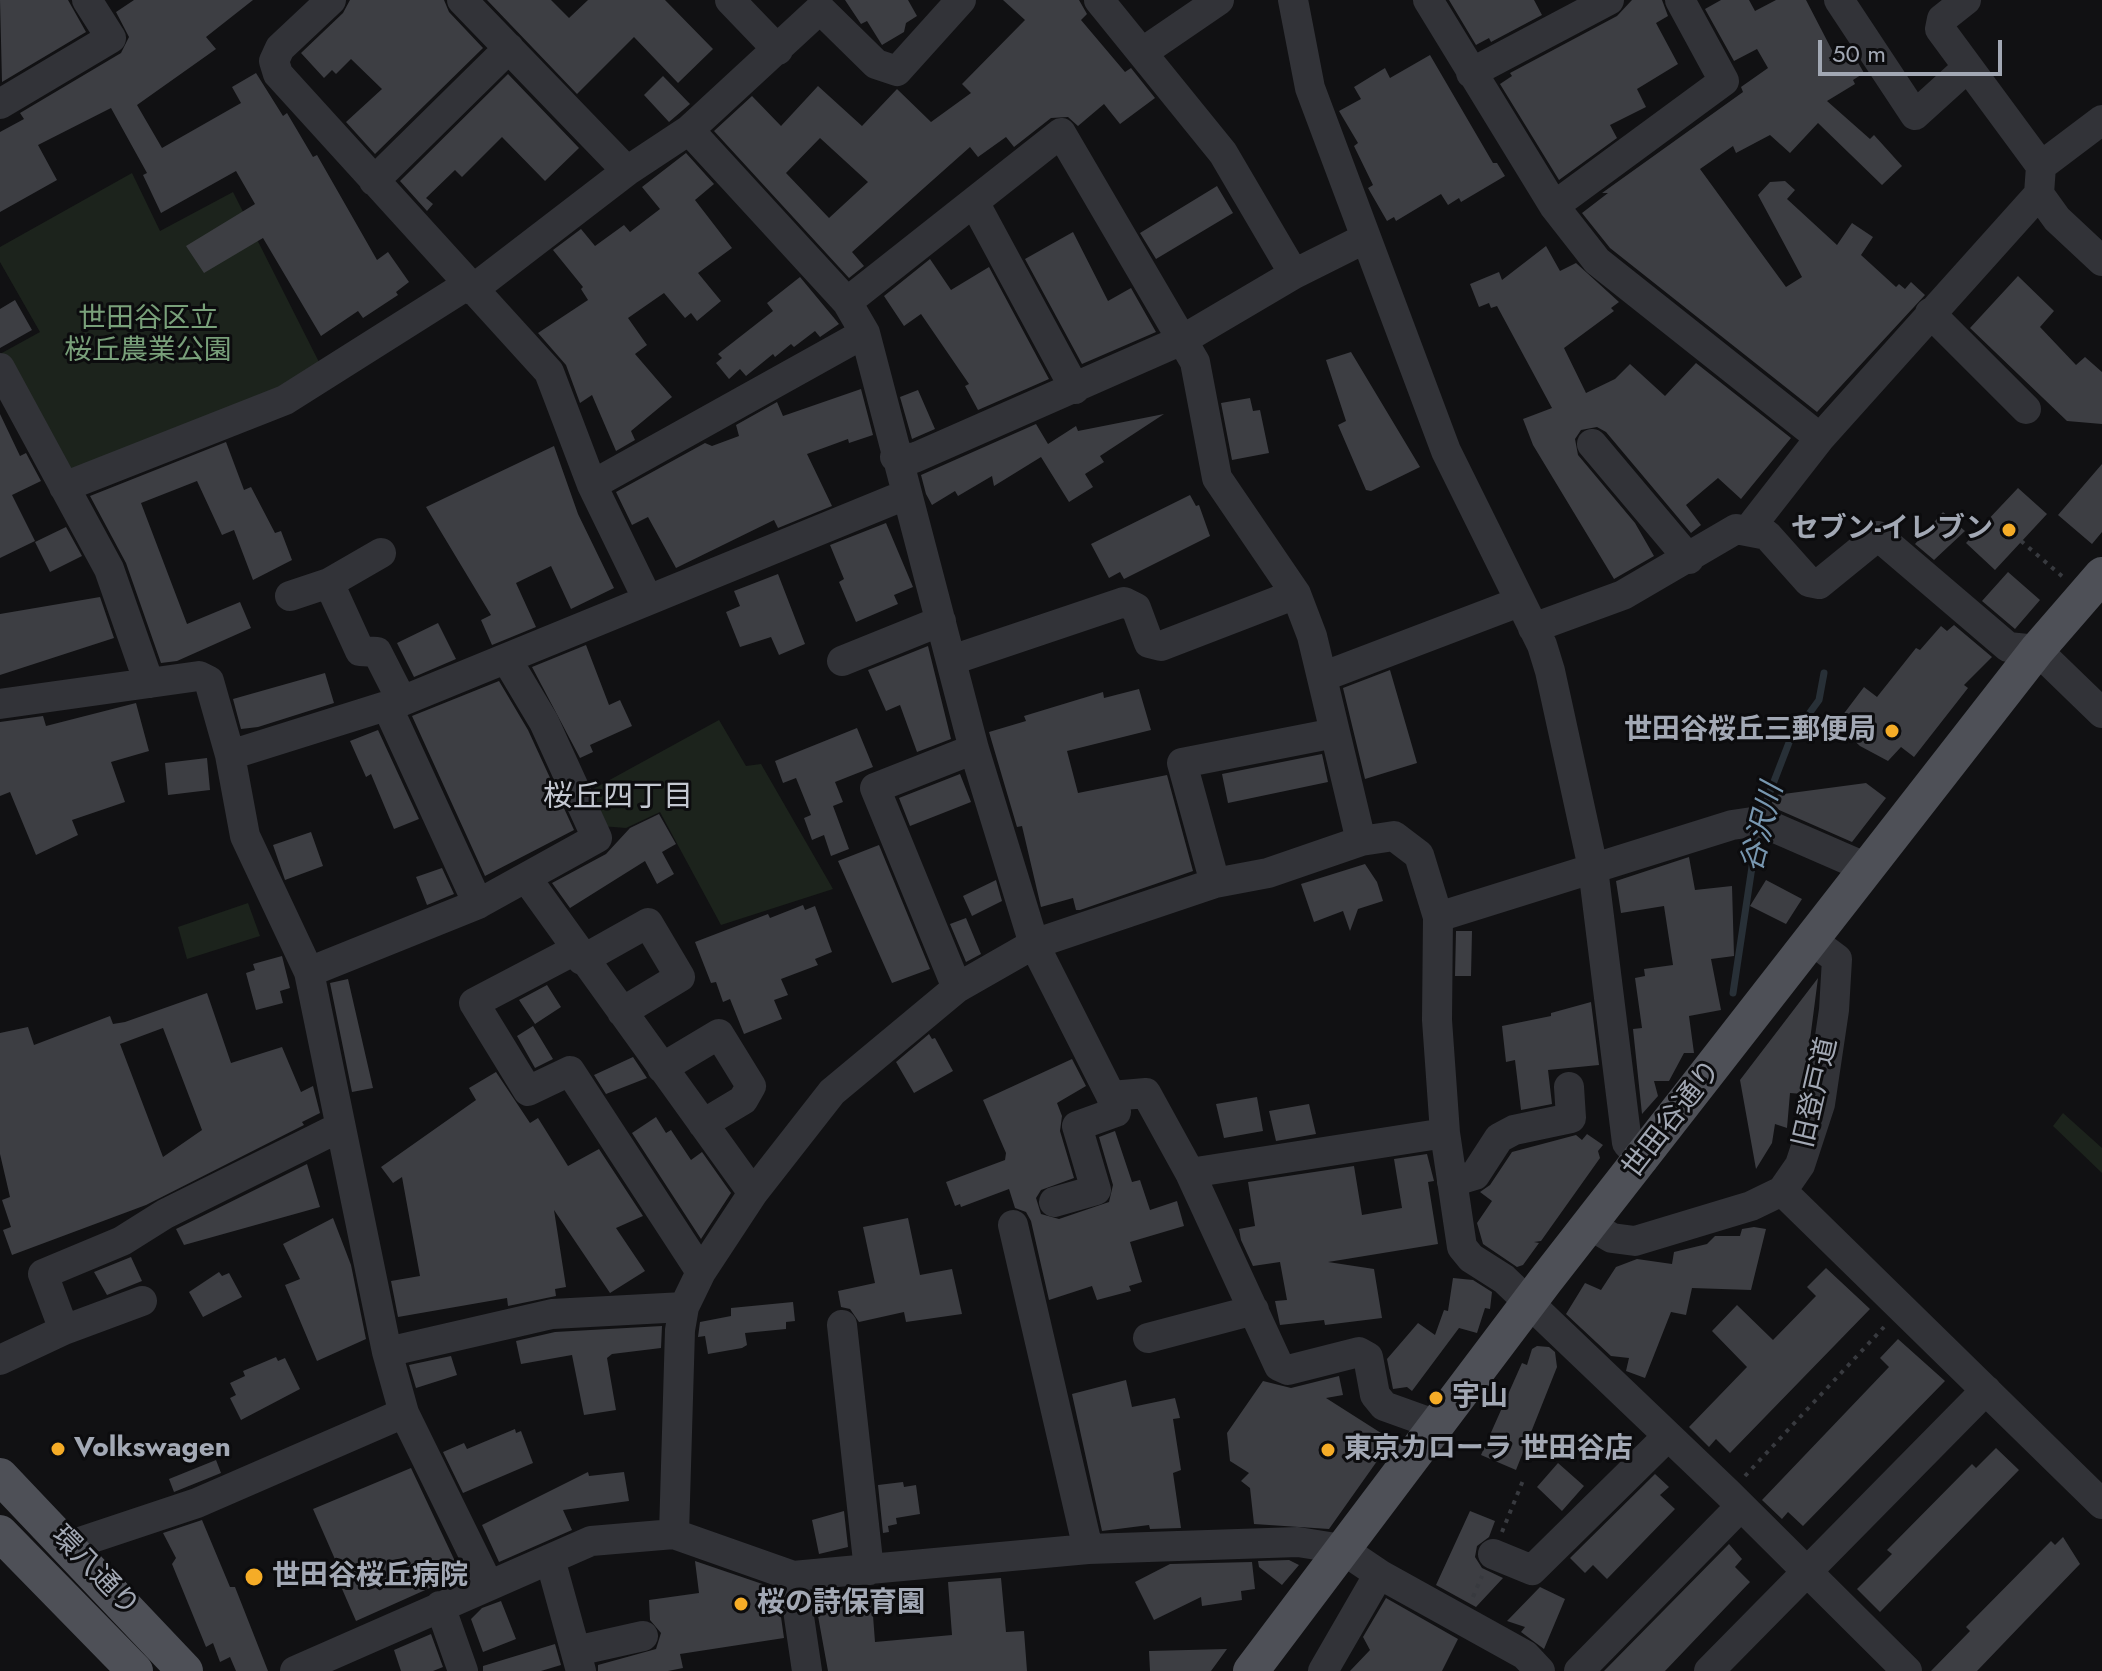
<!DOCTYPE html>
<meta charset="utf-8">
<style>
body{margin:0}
#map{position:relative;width:2102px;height:1671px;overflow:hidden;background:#111113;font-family:Jost,sans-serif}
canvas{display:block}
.scale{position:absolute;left:1818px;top:40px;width:184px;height:36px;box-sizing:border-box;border:4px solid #a2a8b4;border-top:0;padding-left:10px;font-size:24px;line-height:28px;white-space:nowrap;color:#a2a8b4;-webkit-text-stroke:6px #0c0c0e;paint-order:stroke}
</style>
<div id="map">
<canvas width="2102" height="1671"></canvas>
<div class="scale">50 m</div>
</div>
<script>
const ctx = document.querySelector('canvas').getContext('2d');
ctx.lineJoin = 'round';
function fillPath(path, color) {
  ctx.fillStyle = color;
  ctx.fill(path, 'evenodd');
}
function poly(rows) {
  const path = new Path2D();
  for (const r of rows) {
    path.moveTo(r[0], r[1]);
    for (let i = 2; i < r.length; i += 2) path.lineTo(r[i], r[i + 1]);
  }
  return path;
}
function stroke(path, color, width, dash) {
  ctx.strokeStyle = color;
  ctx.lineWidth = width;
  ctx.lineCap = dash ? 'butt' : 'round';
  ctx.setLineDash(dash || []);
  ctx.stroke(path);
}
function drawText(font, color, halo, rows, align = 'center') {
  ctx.font = font + ' Jost,"Noto Sans JP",sans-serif';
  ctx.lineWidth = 6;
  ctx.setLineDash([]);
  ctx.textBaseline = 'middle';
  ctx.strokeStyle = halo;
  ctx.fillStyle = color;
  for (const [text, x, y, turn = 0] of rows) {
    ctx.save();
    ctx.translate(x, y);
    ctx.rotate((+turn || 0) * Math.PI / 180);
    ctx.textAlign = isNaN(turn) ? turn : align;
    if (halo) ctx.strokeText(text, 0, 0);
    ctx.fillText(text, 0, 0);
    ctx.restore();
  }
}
const green = poly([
 [132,173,160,231,233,192,323,370,67,481,0,354,40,332,0,262,0,247],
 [719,720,746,766,761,764,833,889,721,925,660,812,626,828,601,826,584,794],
 [248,903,260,936,187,959,178,927],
 [2063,1113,2102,1148,2102,1173,2053,1126]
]);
const stream = poly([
 [1761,815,1790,740,1819,700,1824,673],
 [1733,993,1758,827]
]);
const building = poly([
 [0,0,68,0,86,32,2,82],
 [134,0,253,0,206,37,216,49,137,105,162,148,241,103,232,87,256,73,283,116,287,113,313,157,317,155,377,260,388,252,409,282,396,292,398,295,363,318,358,311,321,336,263,238,204,273,186,246,255,204,236,171,161,213,143,175,147,173,111,108,38,145,57,180,0,212,0,132,24,119,20,113,121,53,129,37,116,12],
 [350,0,444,0,449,12,483,48,375,154,346,122,382,89,351,59,336,74,332,70,324,78,301,53,343,13],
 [487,0,551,0,569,18,588,0,665,0,713,49,678,83,634,37,577,94],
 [845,0,908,0,917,16,906,23,904,32,882,45,867,21,861,24],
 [1003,0,1079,0,1087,14,1081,20,1125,72,1131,68,1155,98,1120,124,1104,104,1078,126,1068,117,1051,118,1014,147,1006,137,978,157,970,147,852,252,864,266,849,278,714,131,752,96,781,126,818,86,862,126,897,89,931,122,971,93,962,84,1025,20],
 [820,138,868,182,829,218,786,173],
 [1449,0,1534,0,1542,15,1491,42,1489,38,1476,45],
 [1632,0,1662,0,1668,16,1656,23,1678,64,1637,89,1646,107,1610,125,1617,138,1559,180,1500,84,1512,76,1510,73,1617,16],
 [1721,0,1749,0,1755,11,1776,0,1806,0,1835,56,1849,47,1864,73,1853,80,1855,84,1827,101,1870,139,1874,135,1902,166,1882,185,1818,123,1790,153,1770,135,1736,153,1733,146,1700,169,1786,287,1802,277,1758,195,1770,182,1785,181,1795,190,1787,199,1837,245,1852,223,1873,237,1861,255,1896,287,1899,284,1905,289,1911,282,1925,295,1817,412,1610,248,1582,213,1608,193,1602,193,1743,92,1741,87,1768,68,1757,49,1734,61,1705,9],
 [1430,55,1493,163,1497,163,1505,176,1461,202,1459,198,1448,205,1441,194,1396,221,1394,217,1387,221,1368,188,1373,185,1354,146,1358,143,1339,111,1361,99,1354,87,1385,68,1390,78],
 [508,74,579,148,545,181,502,137,462,177,455,170,426,198,433,204,427,211,400,181],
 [663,76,690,104,669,122,644,95],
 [686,153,714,184,695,200,732,248,698,273,721,301,697,321,691,313,685,318,664,293,628,318,647,345,635,354,672,397,631,431,635,440,616,451,592,395,580,403,566,365,538,333,588,300,581,289,583,287,553,250,581,229,595,246,624,225,630,232,660,209,642,187],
 [1217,186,1233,213,1156,259,1140,233],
 [1073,232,1108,301,1131,288,1156,332,1082,364,1025,259],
 [1546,246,1560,271,1576,263,1619,302,1611,308,1614,311,1564,348,1586,393,1615,379,1630,364,1665,396,1696,363,1791,438,1741,499,1718,478,1686,505,1701,525,1691,533,1606,432,1597,427,1581,430,1575,439,1578,455,1635,523,1654,556,1614,579,1533,445,1523,419,1552,408,1497,306,1491,308,1489,303,1479,307,1470,284,1499,272,1502,280],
 [930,259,951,290,989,267,1049,379,978,410,965,386,969,384,921,314,904,326,884,296],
 [2018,276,2054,311,2040,327,2076,365,2085,357,2102,372,2102,424,2067,421,1970,328],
 [800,277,839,324,820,337,815,331,794,347,791,344,775,357,773,354,746,376,740,369,729,379,716,363,722,358,718,354,773,311,767,303],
 [15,300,32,330,0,348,0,309],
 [1351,352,1420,467,1371,491,1366,490,1338,425,1346,421,1326,360],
 [861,389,873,435,849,443,848,439,807,454,832,506,778,528,774,520,676,568,648,517,632,525,616,492,705,443,712,446,739,436,736,425,777,402,783,416],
 [918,390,935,429,912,439,900,397],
 [1250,398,1253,411,1260,410,1269,453,1232,460,1221,403],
 [0,414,20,456,26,453,41,481,12,495,35,541,0,558],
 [1164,414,1100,456,1104,462,1085,474,1093,487,1069,502,1041,457,994,486,992,476,958,496,955,491,932,505,926,494,921,475,1036,424,1048,444,1076,426,1078,431],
 [226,442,244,490,251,487,275,533,281,531,292,560,253,580,234,530,222,535,197,481,141,503,187,624,240,602,251,628,177,661,161,663,126,563,90,496],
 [554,446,578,514,614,588,571,609,551,566,516,583,536,627,492,645,481,620,491,615,426,507],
 [2102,464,2102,532,2092,544,2058,515],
 [2018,488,2047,514,1995,570,1966,543],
 [1190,495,1196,506,1199,505,1210,536,1124,579,1120,572,1109,578,1091,544],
 [1943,512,1965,531,1934,560,1915,544],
 [886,523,913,587,894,595,898,604,856,622,839,582,844,579,830,545],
 [66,527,82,556,50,572,35,542],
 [2008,572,2040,600,2015,629,1982,601],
 [778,574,805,644,779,655,771,637,740,647,726,612,740,606,734,591],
 [100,597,114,638,0,675,0,614],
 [438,623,456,659,414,677,397,643],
 [1954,625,1992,657,1964,685,1968,688,1914,757,1901,747,1888,761,1860,746,1836,724,1864,687,1877,697,1916,648,1920,650,1941,626,1947,631],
 [586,645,609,705,620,700,632,726,590,745,593,752,580,758,532,667],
 [928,646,951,739,917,752,900,705,886,711,868,670],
 [1390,670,1417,763,1365,779,1343,688],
 [325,673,334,703,258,727,241,729,233,699],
 [499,681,528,730,574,830,485,876,412,716],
 [1139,689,1151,730,1067,751,1078,793,1167,775,1193,871,1080,910,1076,910,1073,898,1041,907,1022,826,1017,827,989,732,1026,721,1024,716,1103,692,1104,698],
 [136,703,149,751,111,762,125,802,72,820,78,835,36,855,10,792,0,796,0,722,43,716,46,726],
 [857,728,873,767,835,782,843,802,833,806,849,849,831,856,824,835,812,840,804,818,811,815,796,778,783,783,775,761],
 [378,730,419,819,394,829,371,774,366,777,350,741],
 [1322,754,1328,782,1228,803,1222,774],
 [207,758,210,790,168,795,165,763],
 [960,774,971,802,910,826,899,798],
 [1866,783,1886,798,1852,842,1770,806,1776,795],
 [659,814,676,844,662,852,674,874,657,884,645,861,570,908,552,883,606,854,630,828],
 [311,832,323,866,285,880,273,845],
 [879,845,930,969,892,983,838,861],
 [1689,857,1695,890,1732,886,1734,956,1711,959,1721,1010,1689,1016,1694,1053,1684,1053,1669,1081,1654,1081,1658,1096,1642,1114,1633,1029,1642,1028,1635,978,1645,976,1644,969,1673,965,1664,906,1621,913,1616,881],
 [1365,864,1377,882,1383,901,1358,909,1350,931,1343,911,1314,922,1301,884],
 [442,868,454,894,427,905,416,877],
 [996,880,1002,901,972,916,963,896],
 [1766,880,1802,899,1786,924,1750,906],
 [803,905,805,910,815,906,832,952,815,959,818,965,781,979,788,995,774,1000,782,1019,744,1034,730,999,723,1002,716,982,711,983,695,942,768,914,770,918],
 [966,918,981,954,966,962,950,924],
 [1456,931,1472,931,1471,976,1455,976],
 [282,956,290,988,280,991,283,1003,256,1010,246,973,255,970,253,964],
 [1818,978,1803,1094,1790,1093,1787,1128,1775,1124,1772,1143,1756,1169,1740,1080],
 [348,979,373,1088,352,1092,330,983],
 [547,985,561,1007,535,1024,519,1000],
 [207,993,231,1063,282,1047,301,1092,313,1086,320,1113,302,1122,304,1125,146,1205,12,1255,3,1230,11,1227,2,1200,10,1197,0,1154,0,1033,28,1027,34,1045,110,1016,113,1024,125,1022],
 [163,1028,202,1130,163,1157,120,1044],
 [1591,1002,1599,1065,1548,1070,1552,1104,1521,1110,1515,1060,1506,1062,1502,1026,1551,1016,1551,1013],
 [533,1026,553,1059,535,1068,517,1036],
 [929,1034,932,1039,935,1038,953,1071,914,1093,896,1062],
 [633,1057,647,1078,606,1094,594,1075],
 [1072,1059,1086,1086,1057,1103,1062,1116,1060,1131,1074,1178,1041,1190,1036,1198,1041,1214,1059,1219,1109,1202,1113,1185,1099,1137,1115,1131,1132,1182,1140,1180,1150,1210,1177,1201,1184,1226,1130,1242,1142,1282,1129,1286,1131,1291,1097,1300,1092,1286,1049,1300,1031,1221,1026,1212,1015,1208,1009,1189,961,1207,960,1204,955,1206,946,1182,1005,1160,1006,1153,983,1100],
 [496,1072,530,1123,538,1118,568,1166,599,1149,643,1216,616,1228,645,1271,610,1293,554,1210,566,1287,555,1289,556,1296,508,1306,507,1298,398,1317,391,1281,420,1276,402,1177,393,1183,381,1167,476,1100,469,1088],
 [1257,1097,1263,1131,1224,1138,1216,1104],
 [1309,1104,1316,1134,1276,1141,1269,1111],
 [656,1117,666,1133,671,1130,691,1160,702,1152,731,1193,701,1239,632,1133],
 [1587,1134,1603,1145,1598,1151,1600,1158,1541,1241,1534,1242,1539,1243,1523,1265,1517,1267,1483,1244,1477,1223,1492,1201,1480,1192,1490,1185,1512,1152,1576,1135,1582,1140],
 [1427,1154,1434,1181,1428,1182,1438,1244,1328,1262,1374,1269,1382,1318,1325,1325,1324,1320,1280,1325,1275,1301,1287,1300,1280,1262,1253,1266,1241,1240,1239,1229,1255,1226,1248,1182,1354,1166,1362,1215,1402,1208,1394,1159],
 [307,1164,320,1207,184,1245,176,1229],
 [333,1218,351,1265,366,1339,317,1361,285,1285,300,1279,283,1244],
 [908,1218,920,1275,952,1269,962,1314,906,1322,904,1312,859,1322,850,1309,841,1307,838,1291,875,1283,863,1227],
 [1754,1227,1766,1229,1751,1290,1692,1288,1686,1315,1671,1312,1645,1378,1626,1371,1629,1358,1611,1356,1566,1314,1585,1283,1601,1290,1616,1267,1637,1259,1672,1264,1674,1252,1707,1244,1715,1236,1740,1236,1742,1229],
 [131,1257,142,1281,107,1295,94,1272],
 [1826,1268,1870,1309,1730,1453,1716,1439,1709,1447,1689,1427,1747,1367,1712,1331,1737,1305,1773,1340,1816,1296,1807,1287],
 [219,1272,222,1276,229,1273,242,1297,203,1317,189,1292],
 [1453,1278,1473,1280,1492,1292,1490,1309,1485,1308,1477,1333,1459,1328,1412,1391,1407,1387,1393,1389,1387,1359,1418,1323,1435,1335,1444,1310,1448,1311],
 [793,1302,795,1321,786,1322,786,1329,745,1333,747,1345,742,1348,708,1354,705,1336,698,1337,700,1322,731,1316,731,1308],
 [662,1326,661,1348,612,1354,607,1358,616,1410,584,1415,572,1355,521,1364,516,1341,555,1332],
 [1898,1339,1945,1381,1803,1526,1788,1512,1782,1519,1762,1500,1889,1367,1880,1358],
 [1537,1346,1549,1347,1555,1352,1557,1367,1516,1470,1481,1455,1522,1363,1527,1365,1532,1349],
 [451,1356,457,1375,416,1388,409,1365],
 [276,1357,278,1361,285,1358,300,1389,241,1420,230,1398,236,1395,230,1383,245,1376,243,1371],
 [1339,1376,1343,1395,1326,1398,1392,1440,1329,1529,1254,1524,1250,1488,1241,1481,1249,1473,1230,1461,1227,1433,1263,1381,1291,1388],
 [1126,1380,1132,1407,1175,1398,1180,1418,1173,1419,1181,1470,1173,1473,1181,1528,1150,1529,1149,1525,1102,1531,1072,1394],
 [515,1429,516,1433,521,1431,533,1463,463,1493,443,1452,464,1443,467,1449],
 [1996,1448,2019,1470,1880,1612,1857,1589,1892,1554,1887,1550,1972,1464,1976,1468],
 [216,1460,221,1473,174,1492,169,1479],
 [1558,1463,1584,1486,1562,1511,1537,1487],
 [411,1468,461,1574,356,1621,336,1575,341,1573,313,1509],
 [588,1472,589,1476,624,1472,629,1501,563,1510,572,1530,499,1562,482,1525],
 [1655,1474,1669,1487,1660,1495,1675,1509,1607,1579,1593,1565,1585,1573,1570,1558],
 [903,1482,904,1487,916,1485,920,1514,896,1518,897,1524,888,1526,889,1532,883,1533,878,1485],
 [844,1511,848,1547,819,1554,812,1520],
 [1470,1511,1495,1521,1489,1537,1477,1546,1475,1557,1482,1568,1503,1578,1476,1607,1436,1585],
 [202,1520,230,1587,235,1587,268,1671,236,1671,230,1657,220,1662,213,1643,206,1647,172,1564,176,1558,163,1533],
 [2063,1537,2080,1564,2023,1623,1977,1671,1931,1671,1970,1631,1966,1627,2051,1541,2055,1545],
 [1729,1544,1742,1559,1735,1567,1750,1582,1665,1671,1604,1671],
 [1289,1560,1299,1565,1282,1585,1259,1567,1258,1561],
 [695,1561,777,1589,784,1638,680,1654,683,1668,668,1671,598,1671,598,1665,656,1649,661,1633,650,1620,649,1600,699,1593],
 [1252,1562,1255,1589,1241,1591,1242,1600,1202,1606,1201,1597,1154,1620,1135,1582,1170,1564],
 [1001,1578,1006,1632,1024,1631,1027,1671,828,1671,814,1594,871,1589,875,1642,952,1635,948,1582],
 [1540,1587,1565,1599,1544,1649,1521,1632,1525,1627,1507,1621],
 [1386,1598,1458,1639,1442,1671,1350,1671,1370,1650,1363,1637],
 [501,1601,516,1639,483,1652,471,1619,482,1608],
 [431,1634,443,1667,433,1671,401,1671,394,1650],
 [555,1644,561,1665,541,1671,483,1671,483,1666],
 [1227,1649,1211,1671,1150,1671,1149,1651]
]);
const path = poly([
 [2021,541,2063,577],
 [1745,1476,1884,1327],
 [1502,1532,1524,1478],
 [1473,1597,1482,1576]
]);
const minor = poly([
 [331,0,280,48,274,61,278,74,549,372,592,485,648,600],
 [462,0,627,171],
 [730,0,778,50],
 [1099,0,1223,153,1294,274],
 [1293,0,1310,88,1446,451,1542,645,1550,671,1593,868,1627,1143,1643,1160],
 [1428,0,1554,206,1597,261,1820,438],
 [1839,0,1915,115,1968,67],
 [1143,52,1219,0],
 [1471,73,1609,0],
 [0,104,111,38,87,0],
 [689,130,847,302,865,333,974,749,1034,944,1111,1096,1146,1093,1190,1173,1279,1366,1288,1370,1359,1352,1368,1357,1375,1395,1384,1406,1437,1425],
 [2041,166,2102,120],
 [374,181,509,48],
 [2039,194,2057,219,2102,261],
 [974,202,1075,389],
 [1554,206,1724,81,1680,0],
 [472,290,627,171,689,130,820,9,876,64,897,71,961,0],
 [847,302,1061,133,1195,362,1217,478,1296,594,1312,636,1361,841],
 [1930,313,2026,409],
 [0,368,109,569,149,683],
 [1592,444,1689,559],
 [895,457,914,458,1182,340,1294,274,1366,238],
 [592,485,865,333],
 [64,487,285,400,467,285],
 [1749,529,1820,438,2039,194,2041,166,1940,29,1942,19,1966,0],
 [329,583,360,651,377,652,402,701],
 [290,596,329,583,381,553],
 [1533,628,1623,595,1736,529,1767,535,1809,582,1819,584,1878,536,2008,647,2037,650,2102,713],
 [952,660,1124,602,1136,608,1149,643,1161,646,1296,594],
 [842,661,941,621],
 [1322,677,1519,602],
 [0,704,199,676,209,681,230,755,245,836,309,972,387,1352,404,1413,488,1584],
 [387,706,478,904],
 [230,755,402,701,905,495],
 [527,879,753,1193],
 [1215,883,1182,763,1335,733],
 [1438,917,1732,825,1759,821,1867,868],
 [575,950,474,1003,528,1091,570,1071,701,1272],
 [582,960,648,923,680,977,622,1012],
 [309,972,478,904,597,838,544,722,507,660],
 [957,988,875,788,974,749],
 [662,1068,719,1034,751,1086,743,1100,703,1124],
 [1190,1173,1445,1133],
 [1452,1182,1475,1175,1499,1138,1514,1130,1571,1118,1569,1087],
 [1782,1191,2102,1504],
 [1054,1202,1096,1190,1077,1126,1116,1112,1111,1096],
 [1013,1225,1088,1549],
 [1590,1225,1612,1238,1635,1241,1751,1206,1782,1191,1800,1165,1820,1104,1834,1010,1837,959,1813,941],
 [842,1325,869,1570],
 [64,1330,43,1274,122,1241,165,1214,340,1127],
 [1148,1338,1254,1310],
 [387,1352,552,1314,684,1307],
 [0,1360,64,1330,142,1301],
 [674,1534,680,1330,684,1307,701,1272,753,1193,832,1092,957,988,1034,944,1215,883,1268,873,1361,841,1394,836,1419,855,1438,917,1437,1020,1445,1133,1462,1247,1471,1258,1504,1279,1728,1493,1907,1671],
 [68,1546,197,1503,404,1413],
 [1493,1554,1532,1570,1668,1436],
 [550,1559,581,1671],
 [1379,1574,1525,1655,1540,1671],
 [793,1576,807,1671],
 [440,1606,463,1671],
 [576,1651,643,1636],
 [295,1671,591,1541,674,1534,793,1576,1088,1549,1298,1542,1342,1549,1379,1574,1323,1671],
 [1579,1671,1741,1506],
 [1709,1671,1986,1390]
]);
const major = poly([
 [0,1476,185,1671],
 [0,1533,135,1671],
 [1251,1671,1545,1281,2037,650,2102,575]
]);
const markers = [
 [2009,530,8,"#f5ac27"],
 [1892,731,8,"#f5ac27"],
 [1436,1398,8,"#f5ac27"],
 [58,1449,8,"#f5ac27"],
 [1328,1450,8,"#f5ac27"],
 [254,1577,10,"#f5ac27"],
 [741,1604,8,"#f5ac27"]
];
const parkNames = [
 ["世田谷区立",148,320],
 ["桜丘農業公園",148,352]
];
const poiNames = [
 ["セブン-イレブン",1993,530,"right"],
 ["世田谷桜丘三郵便局",1876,731,"right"],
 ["宇山",1452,1398],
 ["Volkswagen",74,1449],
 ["東京カローラ 世田谷店",1344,1450],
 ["世田谷桜丘病院",272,1577],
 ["桜の詩保育園",757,1604]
];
const streetNames = [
 ["旧登戸道",1817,1093,-77],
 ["世田谷通り",1673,1120,-52],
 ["環八通り",94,1572,46]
];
const neighbourhoodNames = [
 ["桜丘四丁目",618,799]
];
const waterNames = [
 ["谷沢川",1764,828,-76]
];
fillPath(green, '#1c231c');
stroke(stream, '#283037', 7);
fillPath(building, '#3d3e43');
stroke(path, '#383a3f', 4, [4, 6]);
stroke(minor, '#323338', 30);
stroke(major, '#4e5057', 36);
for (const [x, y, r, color] of markers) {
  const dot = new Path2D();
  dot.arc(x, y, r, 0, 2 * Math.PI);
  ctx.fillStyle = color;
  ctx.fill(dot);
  stroke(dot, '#0c0c0e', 3);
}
drawText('28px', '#79a07a', '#0c0c0e', parkNames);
drawText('bold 28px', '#a2a8b4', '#0c0c0e', poiNames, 'left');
drawText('28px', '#a2a8b4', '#0c0c0e', streetNames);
drawText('30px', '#c3c7d0', '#0c0c0e', neighbourhoodNames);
drawText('italic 30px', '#7897b0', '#0c0c0e', waterNames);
</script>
